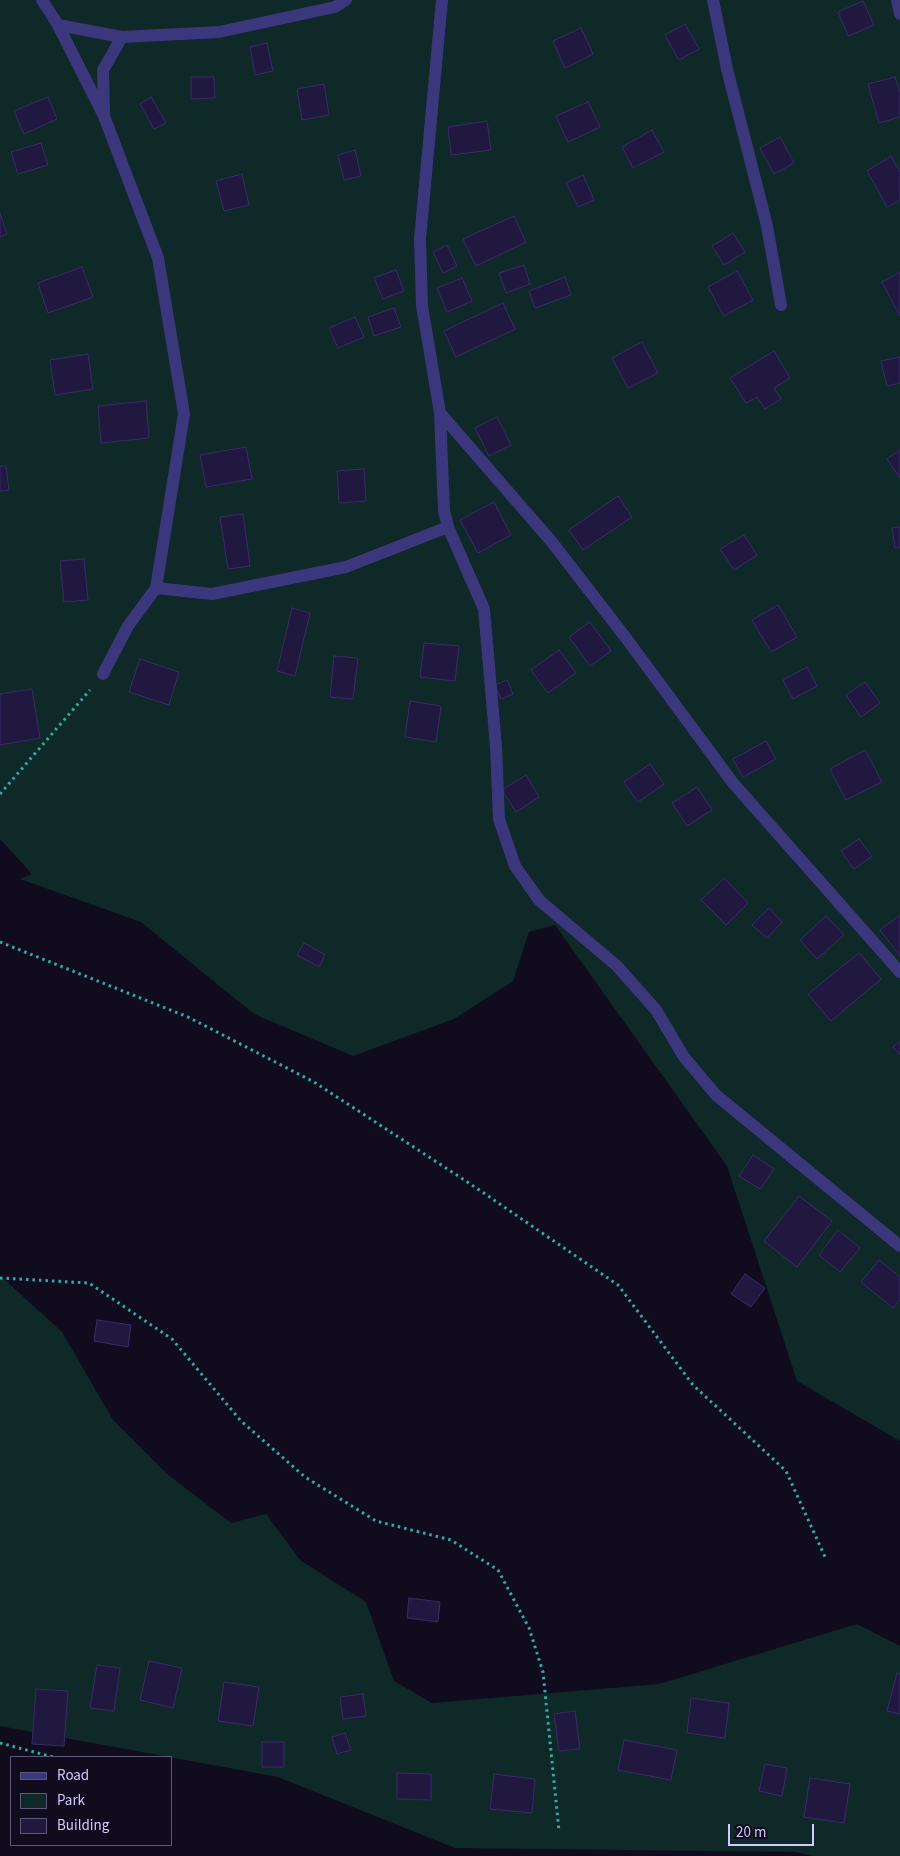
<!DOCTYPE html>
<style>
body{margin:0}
#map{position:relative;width:900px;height:1856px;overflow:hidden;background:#100c1e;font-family:"Source Sans 3",sans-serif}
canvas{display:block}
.legend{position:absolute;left:10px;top:1756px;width:162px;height:90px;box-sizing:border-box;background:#100c1e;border:1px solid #5d5878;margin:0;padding:6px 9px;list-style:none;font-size:15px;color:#d1caff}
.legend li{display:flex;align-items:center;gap:10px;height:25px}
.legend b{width:25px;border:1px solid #5d5878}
.scale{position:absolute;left:728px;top:1824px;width:86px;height:22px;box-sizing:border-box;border:2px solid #d1caff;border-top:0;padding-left:6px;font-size:15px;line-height:18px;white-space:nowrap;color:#d1caff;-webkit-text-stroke:4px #100c1e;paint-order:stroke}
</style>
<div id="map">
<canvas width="900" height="1856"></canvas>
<ul class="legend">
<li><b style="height:6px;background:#3b377d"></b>Road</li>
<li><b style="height:14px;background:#0f2828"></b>Park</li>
<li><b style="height:14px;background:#21183f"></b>Building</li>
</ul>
<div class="scale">20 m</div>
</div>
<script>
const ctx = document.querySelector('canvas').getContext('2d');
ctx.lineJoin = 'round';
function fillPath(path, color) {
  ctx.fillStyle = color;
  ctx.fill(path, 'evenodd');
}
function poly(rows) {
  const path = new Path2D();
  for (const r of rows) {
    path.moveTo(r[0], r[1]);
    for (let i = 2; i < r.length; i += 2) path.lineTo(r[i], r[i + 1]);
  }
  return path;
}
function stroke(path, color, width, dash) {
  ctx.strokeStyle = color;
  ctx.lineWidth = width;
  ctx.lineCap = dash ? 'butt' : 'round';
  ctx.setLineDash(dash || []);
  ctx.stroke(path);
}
const green = poly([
 [0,0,900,0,900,1441,797,1381,727,1166,555,925,529,932,513,981,454,1019,353,1056,254,1014,141,922,20,879,32,874,0,839],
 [0,1278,5,1280,62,1332,113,1420,167,1474,231,1523,266,1514,300,1560,366,1602,394,1681,432,1703,659,1684,857,1624,900,1646,900,1856,812,1856,796,1852,455,1848,278,1777,0,1726]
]);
const building = poly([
 [863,1,874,25,848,36,838,12,863,1],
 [685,24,699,49,679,60,665,35,685,24],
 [581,28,593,54,565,68,553,41,581,28],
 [267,43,273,71,255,75,250,47,267,43],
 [191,77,214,77,215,98,191,99,191,77],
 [895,77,900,93,900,117,879,123,868,84,895,77],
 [324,84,329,115,302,120,297,89,324,84],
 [48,97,57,119,24,134,14,111,48,97],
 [151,97,166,123,154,129,140,104,151,97],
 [588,102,600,127,568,142,556,116,588,102],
 [487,121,491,150,451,155,448,127,487,121],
 [652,130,664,152,633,168,622,147,652,130],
 [780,137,794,163,774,174,760,148,780,137],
 [41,143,48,165,18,174,11,152,41,143],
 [355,150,361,176,344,180,338,155,355,150],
 [891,156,900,172,900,200,887,207,867,171,891,156],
 [242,174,249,205,224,211,216,181,242,174],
 [583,175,594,200,578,207,566,183,583,175],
 [0,213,7,234,0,237,0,213],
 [514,216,526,242,476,266,463,239,514,216],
 [733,233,745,252,724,265,712,246,733,233],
 [447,245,457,266,443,273,433,252,447,245],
 [524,265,530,284,506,293,499,273,524,265],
 [82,267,93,297,48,313,38,283,82,267],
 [396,270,404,291,383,299,374,278,396,270],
 [737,271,753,300,724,316,708,287,737,271],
 [900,272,900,316,882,282,900,272],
 [565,277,571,295,535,308,529,291,565,277],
 [462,278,472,301,447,312,437,288,462,278],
 [503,303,515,329,456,357,444,331,503,303],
 [394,308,401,327,374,336,368,317,394,308],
 [355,317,364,337,338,348,329,328,355,317],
 [642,342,658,373,628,388,612,358,642,342],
 [774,351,790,378,774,388,781,399,765,409,757,397,746,403,730,378,774,351],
 [88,354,93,389,55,395,50,360,88,354],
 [900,357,900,383,887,386,881,361,900,357],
 [146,401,149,438,101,443,98,406,146,401],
 [497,417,511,445,489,456,475,428,497,417],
 [246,447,252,479,206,487,200,455,246,447],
 [900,450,900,478,887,459,900,450],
 [0,466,6,466,9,490,0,491,0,466],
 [364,469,366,501,339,503,337,471,364,469],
 [618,496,632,517,583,550,569,530,618,496],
 [494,502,511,535,478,553,460,520,494,502],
 [243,514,250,566,228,569,220,517,243,514],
 [900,527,900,547,895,548,892,528,900,527],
 [744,535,757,555,734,570,720,549,744,535],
 [84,559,88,600,64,602,60,561,84,559],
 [778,605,797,637,771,652,752,620,778,605],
 [292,608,310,613,295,676,277,671,292,608],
 [590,622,611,651,590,666,569,637,590,622],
 [424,643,459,646,455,681,420,677,424,643],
 [559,650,576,673,548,693,531,670,559,650],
 [334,656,358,658,353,699,330,697,334,656],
 [140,659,179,672,169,705,129,692,140,659],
 [807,667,817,686,793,699,783,680,807,667],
 [507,680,513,694,501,699,495,685,507,680],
 [865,682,880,703,861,717,846,695,865,682],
 [32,689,40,738,0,745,0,694,32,689],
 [410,701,441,706,436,742,405,737,410,701],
 [766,741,776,759,743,777,733,759,766,741],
 [865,750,882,782,846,800,830,769,865,750],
 [650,764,664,784,638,802,624,782,650,764],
 [526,775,539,797,516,812,502,790,526,775],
 [697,787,712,810,687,826,672,803,697,787],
 [859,839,872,856,854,869,841,851,859,839],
 [724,878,748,903,726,925,701,900,724,878],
 [769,908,782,922,767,938,752,925,769,908],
 [900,915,900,956,880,930,900,915],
 [826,916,844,935,817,959,800,940,826,916],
 [304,943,325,955,319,967,297,955,304,943],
 [859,953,881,979,831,1021,808,994,859,953],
 [900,1041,900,1055,893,1047,900,1041],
 [753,1155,774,1169,760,1189,739,1176,753,1155],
 [799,1196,832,1221,797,1267,764,1241,799,1196],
 [838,1230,860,1248,840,1272,819,1255,838,1230],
 [879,1260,900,1277,900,1300,893,1308,861,1282,879,1260],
 [745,1274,765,1288,751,1307,731,1294,745,1274],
 [97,1320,131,1325,128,1347,94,1341,97,1320],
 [409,1598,440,1602,438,1622,407,1618,409,1598],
 [149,1661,182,1668,173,1708,140,1700,149,1661],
 [97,1665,120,1668,114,1711,90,1708,97,1665],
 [897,1673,900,1674,900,1714,887,1711,897,1673],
 [224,1682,259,1687,253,1726,218,1721,224,1682],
 [36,1689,68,1691,64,1746,32,1744,36,1689],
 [363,1694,366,1716,343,1719,340,1697,363,1694],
 [691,1698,729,1703,725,1738,687,1733,691,1698],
 [575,1711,580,1749,559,1751,554,1714,575,1711],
 [345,1733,351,1750,337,1754,332,1737,345,1733],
 [624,1740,677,1750,671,1780,618,1770,624,1740],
 [262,1742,284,1742,284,1767,262,1767,262,1742],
 [765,1764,787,1768,782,1796,759,1791,765,1764],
 [397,1773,431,1774,431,1800,397,1799,397,1773],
 [494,1774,535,1779,532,1813,490,1809,494,1774],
 [810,1778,850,1784,844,1823,804,1817,810,1778]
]);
const path = poly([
 [0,794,90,690],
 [0,942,188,1017,314,1082,475,1187,618,1285,693,1385,786,1471,826,1559],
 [0,1278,89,1283,172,1339,241,1421,305,1477,376,1521,451,1540,498,1570,529,1628,543,1672,559,1831],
 [0,1743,53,1757]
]);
const minor = poly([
 [42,0,58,25,104,116,158,258,184,414,156,588,128,626,103,674],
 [442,0,420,239,422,306,440,413,444,511,448,527,484,609,496,747,499,819,515,866,539,900,617,966,656,1010,684,1057,716,1095,900,1246],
 [713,0,727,69,767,226,781,305],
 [897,0,900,14],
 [58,25,122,37],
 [104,114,103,70,122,37,219,32,335,7,346,0],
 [440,413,551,541,626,638,733,783,900,972],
 [156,588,212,594,346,567,448,527]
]);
fillPath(green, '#0f2828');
fillPath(building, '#21183f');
stroke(building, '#392b6b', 1);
stroke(path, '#2eaea9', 3, [2.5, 4]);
stroke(minor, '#3b377d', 12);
</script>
